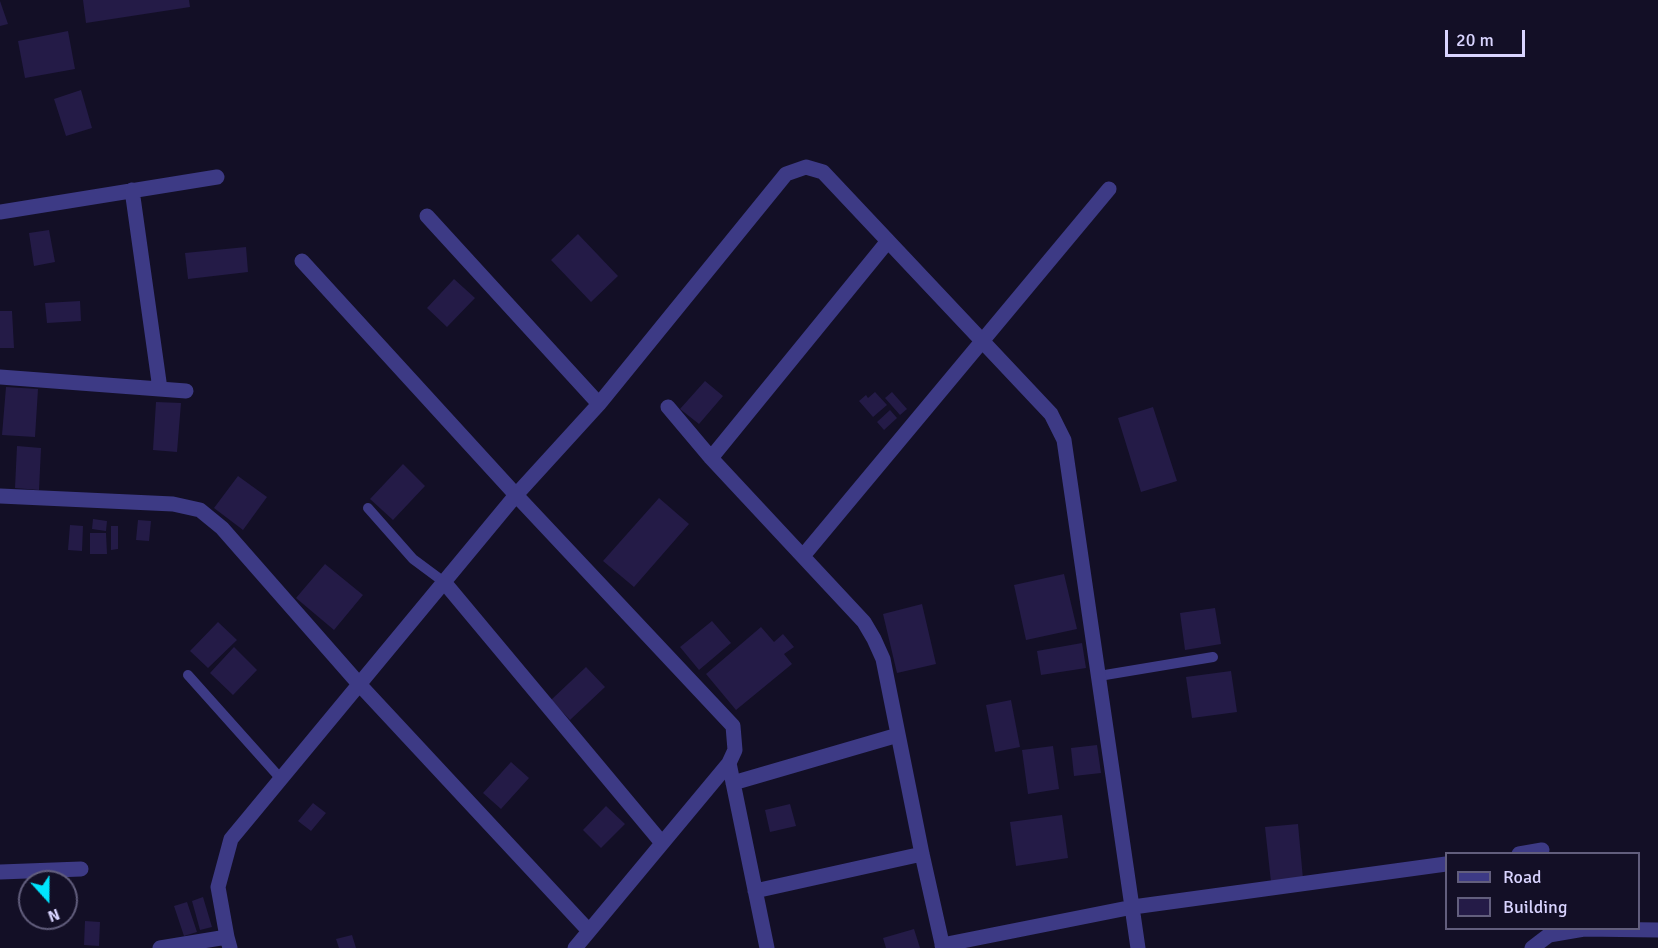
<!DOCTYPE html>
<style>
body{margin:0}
#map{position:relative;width:1658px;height:948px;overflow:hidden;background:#130f26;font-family:Signika,sans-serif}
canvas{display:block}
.legend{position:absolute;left:1445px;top:852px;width:195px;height:78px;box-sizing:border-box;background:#130f26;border:2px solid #625e7d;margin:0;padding:8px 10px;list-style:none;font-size:18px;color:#d9d4ff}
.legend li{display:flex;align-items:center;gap:12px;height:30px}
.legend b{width:30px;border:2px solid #625e7d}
.north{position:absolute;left:18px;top:870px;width:60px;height:60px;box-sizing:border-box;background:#130f26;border:2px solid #625e7d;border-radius:50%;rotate:159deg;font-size:16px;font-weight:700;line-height:24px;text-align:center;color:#d9d4ff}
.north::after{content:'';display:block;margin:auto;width:21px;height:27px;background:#00e5ff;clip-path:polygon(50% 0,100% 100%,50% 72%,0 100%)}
.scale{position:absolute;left:1445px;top:30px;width:80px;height:27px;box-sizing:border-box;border:3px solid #d9d4ff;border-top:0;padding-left:8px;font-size:18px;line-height:21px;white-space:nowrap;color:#d9d4ff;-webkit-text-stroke:4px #130f26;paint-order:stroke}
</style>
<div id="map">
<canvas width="1658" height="948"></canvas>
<ul class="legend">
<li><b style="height:8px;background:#3d3a85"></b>Road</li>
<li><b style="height:16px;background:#241b47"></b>Building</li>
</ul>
<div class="north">N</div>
<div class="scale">20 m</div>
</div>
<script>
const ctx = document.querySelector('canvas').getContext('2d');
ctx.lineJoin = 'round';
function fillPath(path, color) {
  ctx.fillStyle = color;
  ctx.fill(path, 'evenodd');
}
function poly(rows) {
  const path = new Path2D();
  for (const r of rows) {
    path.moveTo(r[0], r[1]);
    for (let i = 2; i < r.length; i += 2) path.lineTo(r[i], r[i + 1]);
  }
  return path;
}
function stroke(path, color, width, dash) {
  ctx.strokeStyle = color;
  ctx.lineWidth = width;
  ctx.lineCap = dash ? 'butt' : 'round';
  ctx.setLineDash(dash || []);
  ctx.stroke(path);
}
const building = poly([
 [83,0,189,0,190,7,86,23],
 [0,1,8,24,0,26],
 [68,31,75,69,25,78,18,41],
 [81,90,92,128,66,136,54,99],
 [49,230,55,262,34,266,29,233],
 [578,234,618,276,591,302,551,260],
 [246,247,248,272,188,279,185,253],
 [454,279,475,298,447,327,427,308],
 [80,301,81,321,47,323,45,303],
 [0,311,12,311,14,348,0,348],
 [705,381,723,396,699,424,680,409],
 [6,387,38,389,35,437,2,435],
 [875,392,887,405,873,417,859,401,866,395,868,398],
 [892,392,907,409,900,415,885,398],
 [156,402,181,403,177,452,153,450],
 [1153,407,1177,481,1141,492,1118,418],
 [890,410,897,418,884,430,877,422],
 [17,446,41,448,39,490,15,488],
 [403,464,425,486,393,520,370,499],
 [238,476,267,497,243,530,214,508],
 [659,498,689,524,634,587,603,561],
 [93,519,107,521,106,531,92,529],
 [138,520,151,521,149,541,136,540],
 [70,525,83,526,82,551,68,550],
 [111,526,118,526,118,549,111,550],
 [90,533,106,533,107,554,90,554],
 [325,564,363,595,334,630,296,598],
 [1064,574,1077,629,1026,640,1014,585],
 [922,604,936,664,897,673,883,614],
 [1215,608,1221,644,1185,650,1180,613],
 [712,621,731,643,699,670,680,647],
 [218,622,237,640,208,668,190,651],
 [761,627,774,642,783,634,794,647,784,654,792,664,736,710,706,674],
 [1082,643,1086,668,1041,675,1037,651],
 [234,647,257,670,233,695,210,673],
 [586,667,605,687,570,720,551,700],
 [1231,671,1237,712,1192,718,1186,677],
 [1011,700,1020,747,995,752,986,705],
 [1097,745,1101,773,1074,776,1071,748],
 [1053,746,1059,789,1028,794,1022,750],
 [511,762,529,778,501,809,483,793],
 [313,803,326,813,311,831,298,821],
 [790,804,796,826,770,832,765,810],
 [606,806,625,824,601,848,583,830],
 [1062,815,1068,858,1016,866,1010,822],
 [1298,824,1303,879,1271,882,1265,827],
 [203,897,212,927,200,930,192,901],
 [187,902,197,932,184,936,174,906],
 [41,918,57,918,55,927,40,925],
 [85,921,100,922,99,946,84,945],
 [914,929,920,948,886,948,883,938],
 [352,935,356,948,339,948,336,939]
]);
const lane = poly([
 [368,508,413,559,444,582],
 [188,675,281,779],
 [1099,676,1213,657]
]);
const street = poly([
 [132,190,160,389],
 [0,212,217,177],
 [427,216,599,404],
 [302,261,516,495,733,726,735,750,729,763,575,948],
 [0,377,186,391],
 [668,407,711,458,864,622,874,639,883,659,922,854,943,948],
 [711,458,888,241],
 [0,496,173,504,200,510,222,528,359,684,589,931],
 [803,556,1109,189],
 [444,582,662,843],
 [729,763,767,948],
 [733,783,898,735],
 [1519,854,1542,850],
 [0,872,81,869],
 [755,891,922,854],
 [942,945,1133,907,1446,864],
 [160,948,227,937],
 [230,948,227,937,218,887,231,839,516,495,599,404,786,174,806,167,823,172,1051,414,1064,440,1138,948],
 [1532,948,1549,935,1584,929,1658,930]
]);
fillPath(building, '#241b47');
stroke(lane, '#3d3a85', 10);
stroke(street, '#3d3a85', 15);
</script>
